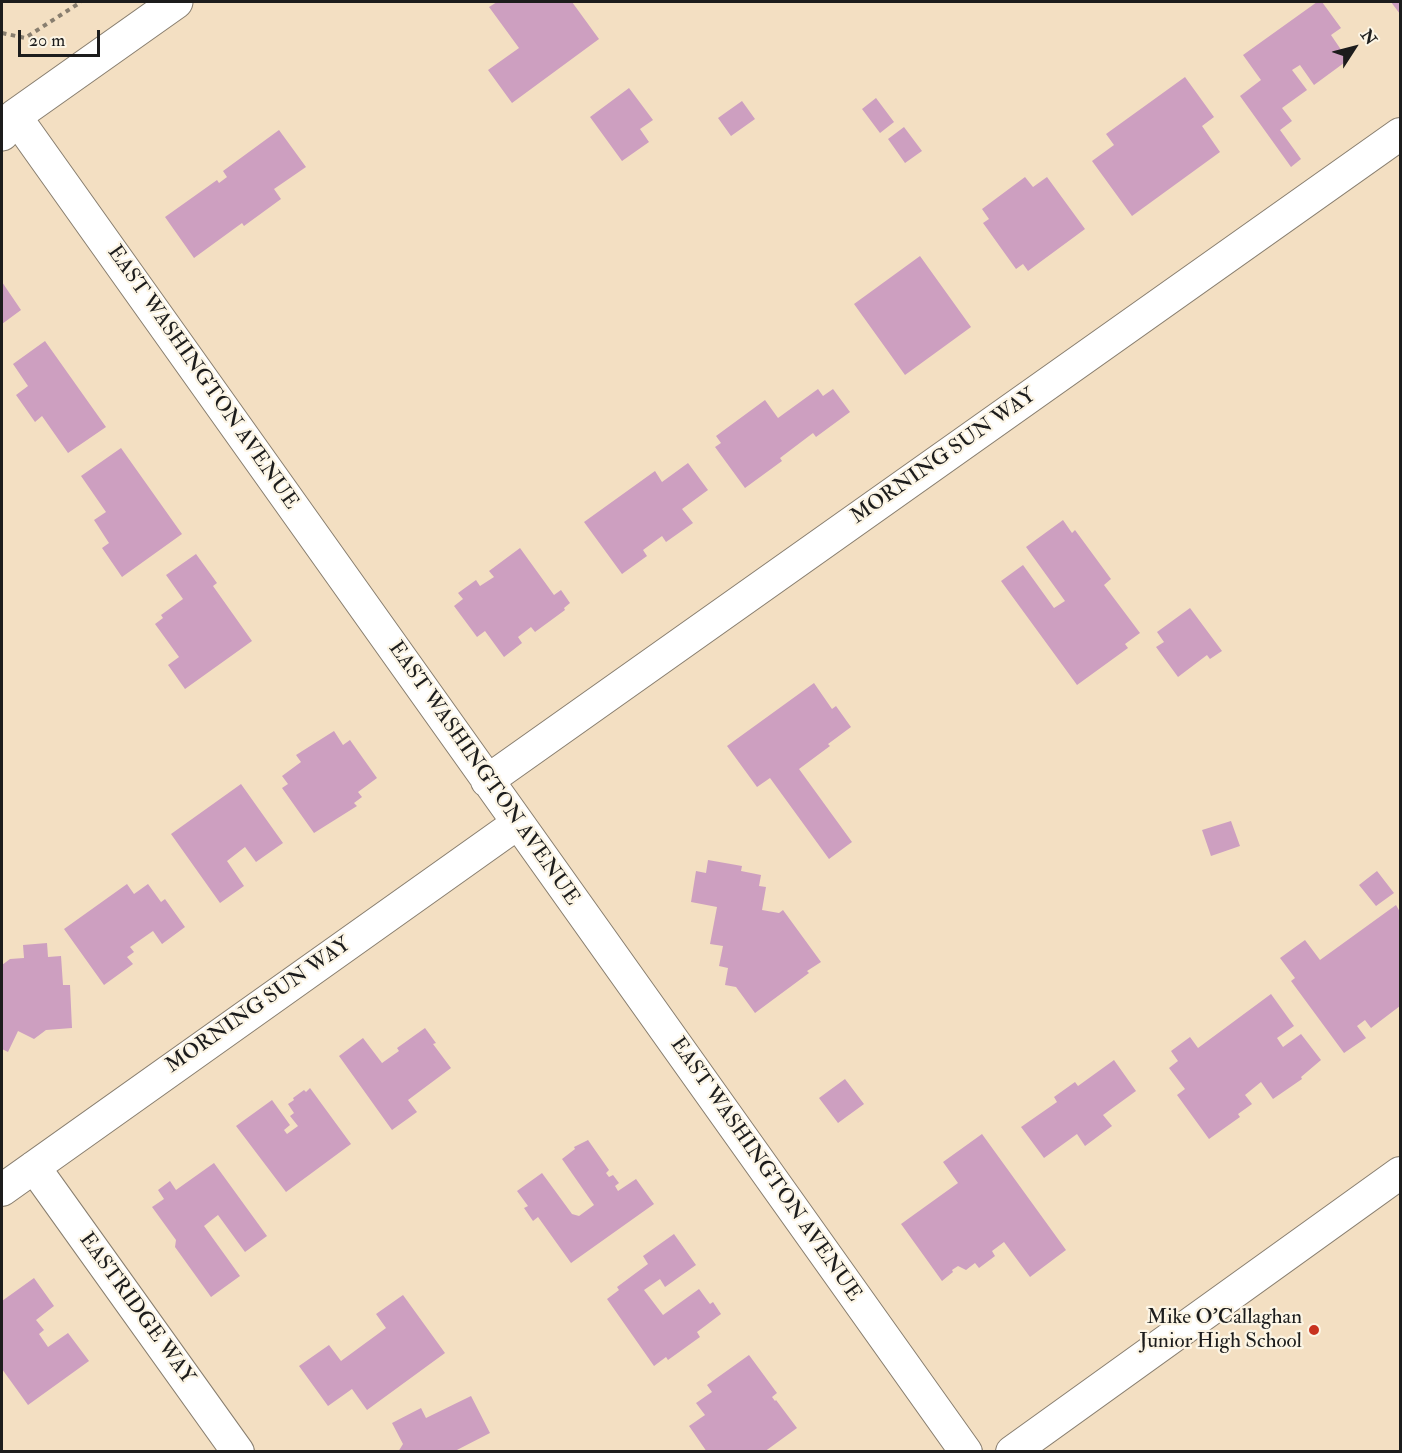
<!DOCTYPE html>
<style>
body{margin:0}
#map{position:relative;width:1402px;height:1453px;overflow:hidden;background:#f3dfc2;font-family:"IM FELL Double Pica",serif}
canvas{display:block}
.frame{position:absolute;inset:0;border:3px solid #1c1c1c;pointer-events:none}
.north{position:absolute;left:1324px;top:18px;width:60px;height:60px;-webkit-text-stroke:4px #fcf5e5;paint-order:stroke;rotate:54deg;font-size:16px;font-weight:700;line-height:24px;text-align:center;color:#1c1c1c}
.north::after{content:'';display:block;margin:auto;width:21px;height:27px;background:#1c1c1c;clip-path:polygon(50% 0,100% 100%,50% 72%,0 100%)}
.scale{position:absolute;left:18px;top:30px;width:82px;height:27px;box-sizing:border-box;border:3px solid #1c1c1c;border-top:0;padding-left:8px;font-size:18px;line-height:21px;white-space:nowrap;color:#1c1c1c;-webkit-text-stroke:4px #fcf5e5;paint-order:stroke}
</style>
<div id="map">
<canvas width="1402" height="1453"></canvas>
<div class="frame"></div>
<div class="north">N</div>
<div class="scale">20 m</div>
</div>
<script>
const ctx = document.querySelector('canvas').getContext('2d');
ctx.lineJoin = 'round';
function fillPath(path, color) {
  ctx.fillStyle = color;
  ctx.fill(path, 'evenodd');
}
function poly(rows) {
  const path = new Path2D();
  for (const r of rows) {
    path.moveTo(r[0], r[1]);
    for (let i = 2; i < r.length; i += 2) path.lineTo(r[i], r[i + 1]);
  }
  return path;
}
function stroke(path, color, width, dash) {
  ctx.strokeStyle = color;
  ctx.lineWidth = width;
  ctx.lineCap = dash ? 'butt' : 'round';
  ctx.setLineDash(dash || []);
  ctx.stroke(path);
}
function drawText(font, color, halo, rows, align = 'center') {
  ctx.font = font + ' "IM FELL Double Pica",serif';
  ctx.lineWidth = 4.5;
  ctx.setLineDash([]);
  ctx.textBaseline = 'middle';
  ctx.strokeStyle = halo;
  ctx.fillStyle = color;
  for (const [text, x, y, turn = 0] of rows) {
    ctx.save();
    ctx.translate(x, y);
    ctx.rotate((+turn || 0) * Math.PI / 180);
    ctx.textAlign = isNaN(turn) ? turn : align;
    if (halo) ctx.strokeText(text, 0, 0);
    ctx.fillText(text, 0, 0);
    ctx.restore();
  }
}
const building = poly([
 [497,2,572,2,599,39,512,103,488,70,519,48,489,7],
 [1317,2,1322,2,1341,28,1331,35,1348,60,1314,85,1300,65,1292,70,1307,90,1282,108,1292,121,1280,130,1301,159,1291,167,1240,96,1261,80,1243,55],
 [1391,2,1400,2,1400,14],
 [1185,77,1214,117,1202,126,1220,152,1132,216,1092,161,1114,145,1106,134],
 [629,88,653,120,640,129,649,142,622,161,590,117],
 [876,98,894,122,880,133,862,109],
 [742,101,755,119,731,136,718,118],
 [904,127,922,151,905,163,888,139],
 [279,130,306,167,274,189,281,199,244,226,242,223,194,258,165,217,217,180,219,183,227,177,223,171],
 [1025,177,1033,187,1047,177,1085,229,1028,271,1023,264,1016,269,983,223,989,219,982,209],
 [920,256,971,327,905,375,854,304],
 [2,282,21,310,2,324],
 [45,341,106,427,68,453,42,416,35,422,16,395,28,386,13,364],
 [818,389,823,396,833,389,850,412,816,437,813,433,780,458,782,461,745,488,715,447,721,443,716,436,765,400,778,418],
 [121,448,182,534,122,577,102,548,109,543,94,520,106,512,81,476],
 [688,463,708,490,682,509,693,523,666,542,662,536,643,550,647,556,622,574,584,522,655,471,662,482],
 [1063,520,1072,533,1075,530,1111,579,1104,585,1140,633,1125,644,1128,648,1077,685,1001,581,1023,565,1054,608,1065,601,1026,547],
 [520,548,554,595,561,590,570,603,564,608,565,610,535,632,531,627,518,637,522,643,504,657,485,631,477,637,454,606,463,599,458,593,476,580,480,586,494,577,489,571],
 [196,554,217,583,213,586,252,641,185,689,168,665,179,657,155,624,163,618,161,615,183,599,166,575],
 [1190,608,1222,651,1210,659,1207,655,1178,677,1156,647,1164,642,1157,632],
 [814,683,832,709,836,706,851,727,828,744,830,746,799,769,852,842,829,859,770,778,757,787,727,746],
 [334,731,343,745,350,740,377,778,358,792,362,797,354,803,357,806,314,833,282,788,288,784,282,776,301,762,296,755],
 [241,784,283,843,256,862,245,847,227,861,244,886,220,903,171,834],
 [1231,821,1240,846,1211,856,1202,830],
 [708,860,742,866,741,871,761,875,759,886,766,887,762,910,779,913,783,910,821,962,807,971,809,973,755,1013,736,987,725,985,728,968,719,966,723,946,710,944,717,907,691,902,696,871,706,873],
 [1377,871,1394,893,1376,906,1359,885],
 [127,884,134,894,148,884,161,902,165,899,185,927,162,944,153,931,130,947,134,952,127,957,133,964,104,985,64,929],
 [1396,905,1400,912,1400,1006,1371,1028,1365,1020,1357,1026,1366,1038,1344,1053,1291,981,1295,978,1280,958,1305,940,1320,960],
 [47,943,48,957,61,956,63,985,70,985,72,1028,46,1030,34,1039,18,1031,8,1052,2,1049,2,965,10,959,24,958,23,945],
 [1271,994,1294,1026,1277,1038,1283,1047,1301,1034,1321,1060,1301,1077,1302,1079,1273,1099,1261,1082,1245,1095,1252,1104,1238,1114,1240,1117,1209,1139,1177,1095,1185,1089,1169,1068,1178,1061,1171,1051,1190,1037,1198,1048],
 [425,1028,436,1043,433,1044,451,1068,408,1100,417,1112,392,1130,339,1056,363,1038,382,1063,399,1051,397,1048],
 [1114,1060,1136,1091,1103,1115,1112,1126,1085,1146,1077,1134,1044,1158,1021,1127,1057,1102,1054,1097,1075,1082,1078,1086],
 [845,1079,864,1104,838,1123,819,1098],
 [310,1088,351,1144,286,1192,236,1126,272,1100,290,1125,284,1130,287,1134,298,1126,290,1116,294,1113,288,1104,294,1100,293,1098,304,1090,306,1092],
 [982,1134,1066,1250,1030,1277,1004,1242,992,1251,995,1256,979,1268,975,1263,966,1270,958,1266,952,1270,953,1272,942,1281,901,1224,958,1183,943,1162],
 [588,1140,609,1170,606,1173,609,1177,613,1175,619,1183,615,1186,618,1191,636,1179,654,1204,571,1263,538,1217,533,1221,524,1208,528,1206,517,1191,542,1173,572,1214,579,1216,594,1205,562,1159,575,1149,574,1147],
 [214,1163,267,1236,245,1252,218,1215,204,1226,240,1276,211,1297,175,1247,176,1240,152,1207,164,1199,158,1190,170,1181,176,1190],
 [674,1234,696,1265,665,1287,660,1279,644,1290,663,1315,699,1289,710,1304,713,1302,721,1314,697,1332,700,1337,668,1360,666,1357,654,1366,607,1299,619,1290,617,1287,648,1264,643,1256],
 [34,1278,54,1306,36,1320,44,1330,39,1334,48,1347,68,1333,89,1361,28,1405,2,1369,2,1301],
 [403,1295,445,1353,367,1410,352,1389,328,1406,299,1366,329,1345,341,1361,386,1328,376,1314],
 [749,1355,777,1393,772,1397,775,1401,776,1400,797,1428,764,1452,707,1452,689,1426,705,1415,696,1403,712,1392,707,1385],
 [471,1396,490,1433,453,1452,398,1452,403,1444,392,1423,421,1408,426,1418]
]);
const path = poly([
 [2,33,25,38,81,2]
]);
const minor = poly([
 [15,116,966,1452],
 [487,781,1400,134],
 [34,1167,238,1452],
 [2,1190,518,823],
 [1012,1452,1400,1173]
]);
const major = poly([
 [2,134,15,116,176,2]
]);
const markers = [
 [1314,1330,6,"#c8321e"]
];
const streetNames = [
 ["EAST WASHINGTON AVENUE",202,378,55],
 ["MORNING SUN WAY",944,457,-35],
 ["EAST WASHINGTON AVENUE",483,774,55],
 ["MORNING SUN WAY",259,1006,-35],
 ["EAST WASHINGTON AVENUE",765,1170,55],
 ["EASTRIDGE WAY",136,1309,54]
];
const poiNames = [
 ["Mike O'Callaghan",1302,1318],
 ["Junior High School",1302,1342]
];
fillPath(building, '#cd9fc0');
stroke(minor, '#887e6f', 34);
stroke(major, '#887e6f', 35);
stroke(path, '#887e6f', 4, [4.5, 4.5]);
stroke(minor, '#fff', 32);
stroke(major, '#fff', 33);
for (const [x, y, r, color] of markers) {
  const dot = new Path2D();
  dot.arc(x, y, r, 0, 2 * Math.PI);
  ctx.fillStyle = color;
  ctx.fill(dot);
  stroke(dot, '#fcf5e5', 2);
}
drawText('21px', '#1c1c1c', '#fcf5e5', streetNames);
drawText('21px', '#1c1c1c', '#fcf5e5', poiNames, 'right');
</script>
